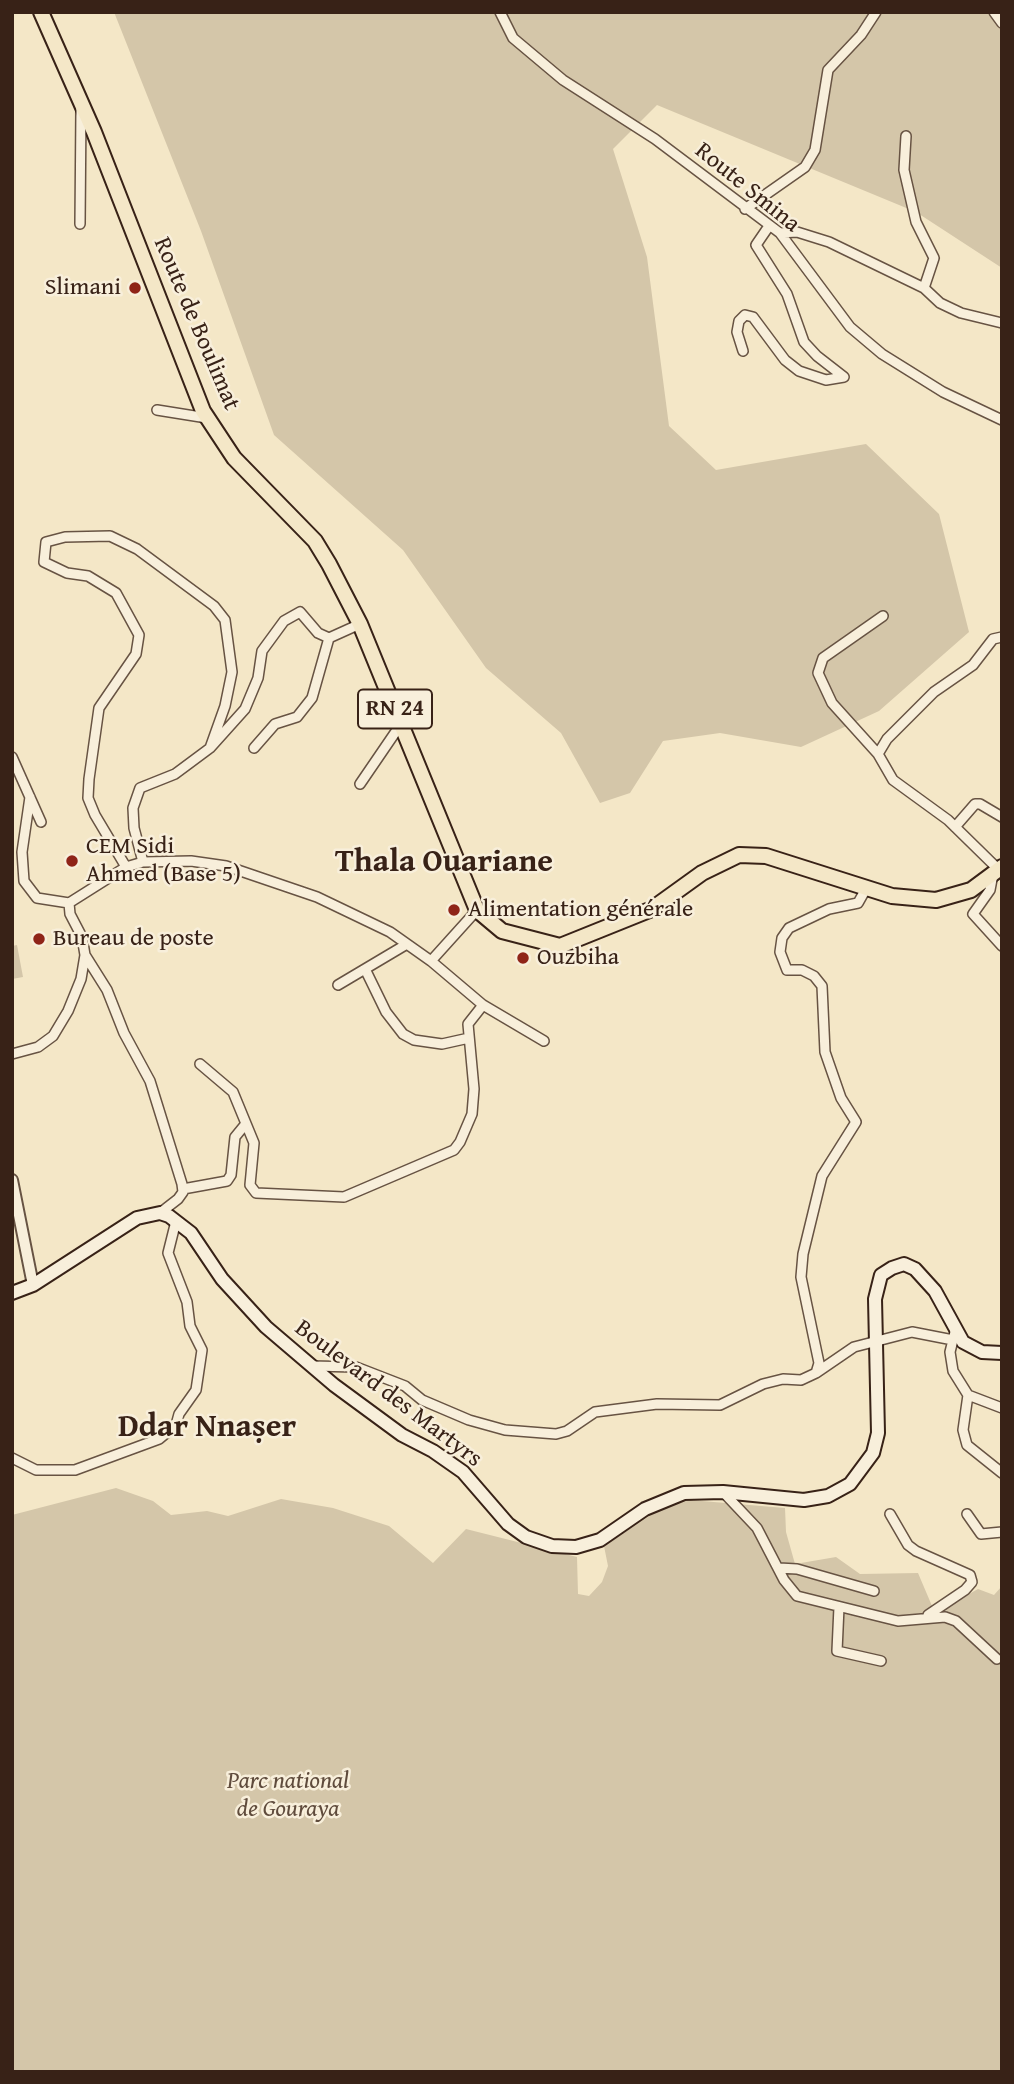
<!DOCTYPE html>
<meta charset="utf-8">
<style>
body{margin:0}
#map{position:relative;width:1014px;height:2084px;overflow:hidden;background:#f4e7c7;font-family:"Gentium Book Plus",serif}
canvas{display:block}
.frame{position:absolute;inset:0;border:14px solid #382217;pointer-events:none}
</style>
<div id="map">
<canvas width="1014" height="2084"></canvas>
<div class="frame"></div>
</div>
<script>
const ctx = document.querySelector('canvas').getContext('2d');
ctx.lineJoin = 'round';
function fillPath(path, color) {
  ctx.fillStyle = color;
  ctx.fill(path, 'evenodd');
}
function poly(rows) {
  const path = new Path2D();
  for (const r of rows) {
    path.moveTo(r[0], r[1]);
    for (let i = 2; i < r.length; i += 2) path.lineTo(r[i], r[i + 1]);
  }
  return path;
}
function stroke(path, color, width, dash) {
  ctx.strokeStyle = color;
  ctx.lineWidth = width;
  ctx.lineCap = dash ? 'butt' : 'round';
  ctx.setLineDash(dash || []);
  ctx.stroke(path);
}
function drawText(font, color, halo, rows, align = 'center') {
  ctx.font = font + ' "Gentium Book Plus",serif';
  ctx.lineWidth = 5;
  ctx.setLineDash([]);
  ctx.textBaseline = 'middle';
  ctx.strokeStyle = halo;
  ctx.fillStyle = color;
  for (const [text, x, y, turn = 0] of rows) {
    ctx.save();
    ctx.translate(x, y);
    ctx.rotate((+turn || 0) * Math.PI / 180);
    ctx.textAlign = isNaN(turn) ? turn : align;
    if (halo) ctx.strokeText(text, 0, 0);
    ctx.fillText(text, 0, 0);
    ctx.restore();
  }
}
const green = poly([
 [114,12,1002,12,1002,268,916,212,657,105,613,149,647,257,669,426,716,470,866,444,939,514,969,632,879,711,801,747,720,733,663,741,630,793,600,803,561,733,486,668,403,550,274,435,201,231],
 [17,945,23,977,12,979,12,946],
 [116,1488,153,1501,171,1515,207,1511,228,1516,281,1499,333,1508,389,1526,433,1563,466,1529,577,1557,578,1594,589,1596,602,1582,608,1566,604,1546,660,1509,690,1500,785,1508,786,1532,795,1564,836,1557,860,1574,918,1573,935,1613,978,1589,994,1595,1002,1586,1002,2072,12,2072,12,1515]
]);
const minor = poly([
 [500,12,513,38,563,80,655,139,780,233,850,327,882,354,943,392,1002,420],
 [994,12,1002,23],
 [906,136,904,170,916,222,934,258,924,288],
 [745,209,805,167,815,150,828,70,861,35,876,12],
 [80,224,81,109],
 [780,233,797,232,829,242,924,288,940,303,961,313,1002,323],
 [743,351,737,332,739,321,745,315,753,317,785,360,799,371,826,380,844,377,817,356,804,342,787,294,756,245,769,226],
 [157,410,207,418],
 [254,748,275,724,297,717,312,698,329,638],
 [878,754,832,703,818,673,823,658,883,616],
 [12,757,41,822],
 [360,784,401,724],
 [30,797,22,852,24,881,37,898,69,903,126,867,143,862,191,861,226,866,317,897,390,932,431,961,477,910],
 [955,827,975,804,980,804,1002,817],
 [143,862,134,828,133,808,140,788,175,774,210,748,245,709,258,678,262,651,284,621,300,612,318,633,329,638,360,624],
 [126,867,95,815,88,798,89,779,99,708,136,654,139,635,116,593,88,576,67,573,44,562,46,542,65,537,110,536,137,549,214,606,225,620,232,672,225,706,210,748],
 [999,870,948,820,893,780,878,754,887,739,934,692,973,665,993,639,1002,637],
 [993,874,990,890,973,914,1002,946],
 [85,955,107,990,124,1033,150,1081,182,1184,183,1192,178,1199,160,1213],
 [431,961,483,1005,544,1041],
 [366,971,386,1012,403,1034,414,1040,442,1044,469,1038],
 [338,985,407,944],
 [12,1054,38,1047,53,1036,68,1011,81,979,85,955,82,937,70,914,69,903],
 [200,1064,233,1092,254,1143,250,1185,256,1193,344,1197,454,1150,460,1142,472,1114,474,1089,468,1024,483,1005],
 [183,1189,227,1181,231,1175,235,1137,244,1126],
 [955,1332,950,1352,953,1371,968,1395,963,1430,967,1445,1002,1473],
 [312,1366,356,1367,405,1386,422,1400,469,1420,505,1430,556,1434,567,1431,595,1412,657,1404,720,1405,763,1384,783,1379,801,1380,816,1373,819,1363,801,1277,803,1254,822,1176,856,1122,841,1098,825,1052,822,986,814,976,802,970,787,970,780,952,782,938,789,928,829,909,858,903,867,887],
 [816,1373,854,1347,912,1332,953,1340],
 [968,1395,1002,1408],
 [12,1458,36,1470,75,1470,159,1439,176,1425,179,1414,196,1390,202,1350,190,1326,187,1302,168,1253,176,1221],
 [723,1492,757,1528,784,1580,797,1596,898,1621,945,1617,956,1621,997,1659],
 [890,1514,908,1545,916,1551,970,1575,972,1582,965,1590,928,1615],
 [967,1514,981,1534,1002,1532],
 [779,1568,797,1569,874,1591],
 [839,1607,837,1651,881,1661]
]);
const tertiary = poly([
 [12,1180,33,1285]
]);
const secondary = poly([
 [12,1293,33,1285,137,1218,160,1213,169,1216,191,1233,222,1279,266,1327,334,1385,402,1435,433,1451,463,1472,508,1524,526,1537,552,1546,576,1547,600,1540,645,1509,684,1493,723,1492,804,1500,828,1496,850,1484,873,1453,878,1433,875,1299,881,1275,892,1268,904,1264,915,1269,935,1291,963,1342,982,1352,1002,1353]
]);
const primary = poly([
 [41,12,94,132,203,411,234,458,315,541,329,564,360,624,477,910,502,931,560,946,652,909,702,873,739,855,766,856,892,896,936,900,971,890,1002,867]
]);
const markers = [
 [135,288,7,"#8f2418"],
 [72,861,7,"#8f2418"],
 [454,910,7,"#8f2418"],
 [39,939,7,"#8f2418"],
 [523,958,7,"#8f2418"]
];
const shields = [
 [395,709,74]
];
const shieldNames = [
 ["RN 24",395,709]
];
const streetNames = [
 ["Route Smina",747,188,39],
 ["Route de Boulimat",196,324,67],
 ["Boulevard des Martyrs",388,1394,37]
];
const poiNames = [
 ["Slimani",121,288,"right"],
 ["CEM Sidi",86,847],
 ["Ahmed (Base 5)",86,875],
 ["Alimentation générale",468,910],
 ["Bureau de poste",53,939],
 ["Ouzbiha",537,958]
];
const parkNames = [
 ["Parc national",288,1782],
 ["de Gouraya",288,1810]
];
const districtNames = [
 ["Thala Ouariane",444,863],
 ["Ddar Nnaṣer",207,1428]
];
fillPath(green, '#d4c6a9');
stroke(minor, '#675343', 12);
stroke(tertiary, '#675343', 14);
stroke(secondary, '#382217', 16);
stroke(primary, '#382217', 18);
stroke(minor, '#f8efdb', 9);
stroke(tertiary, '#f8efdb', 10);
stroke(secondary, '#f8efdb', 12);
stroke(primary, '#f4e7c7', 14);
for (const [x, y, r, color] of markers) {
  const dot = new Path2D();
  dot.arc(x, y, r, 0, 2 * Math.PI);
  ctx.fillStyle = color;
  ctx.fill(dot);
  stroke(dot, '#f8efdb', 2.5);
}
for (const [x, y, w] of shields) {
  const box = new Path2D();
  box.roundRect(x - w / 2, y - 19.5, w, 39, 5);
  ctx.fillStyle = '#f8efdb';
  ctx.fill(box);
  stroke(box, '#382217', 2);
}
drawText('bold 23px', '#382217', null, shieldNames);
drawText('24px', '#382217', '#f8efdb', streetNames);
drawText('24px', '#382217', '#f8efdb', poiNames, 'left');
drawText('italic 24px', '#5f4b3c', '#f8efdb', parkNames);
drawText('bold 32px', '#382217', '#f8efdb', districtNames);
</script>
